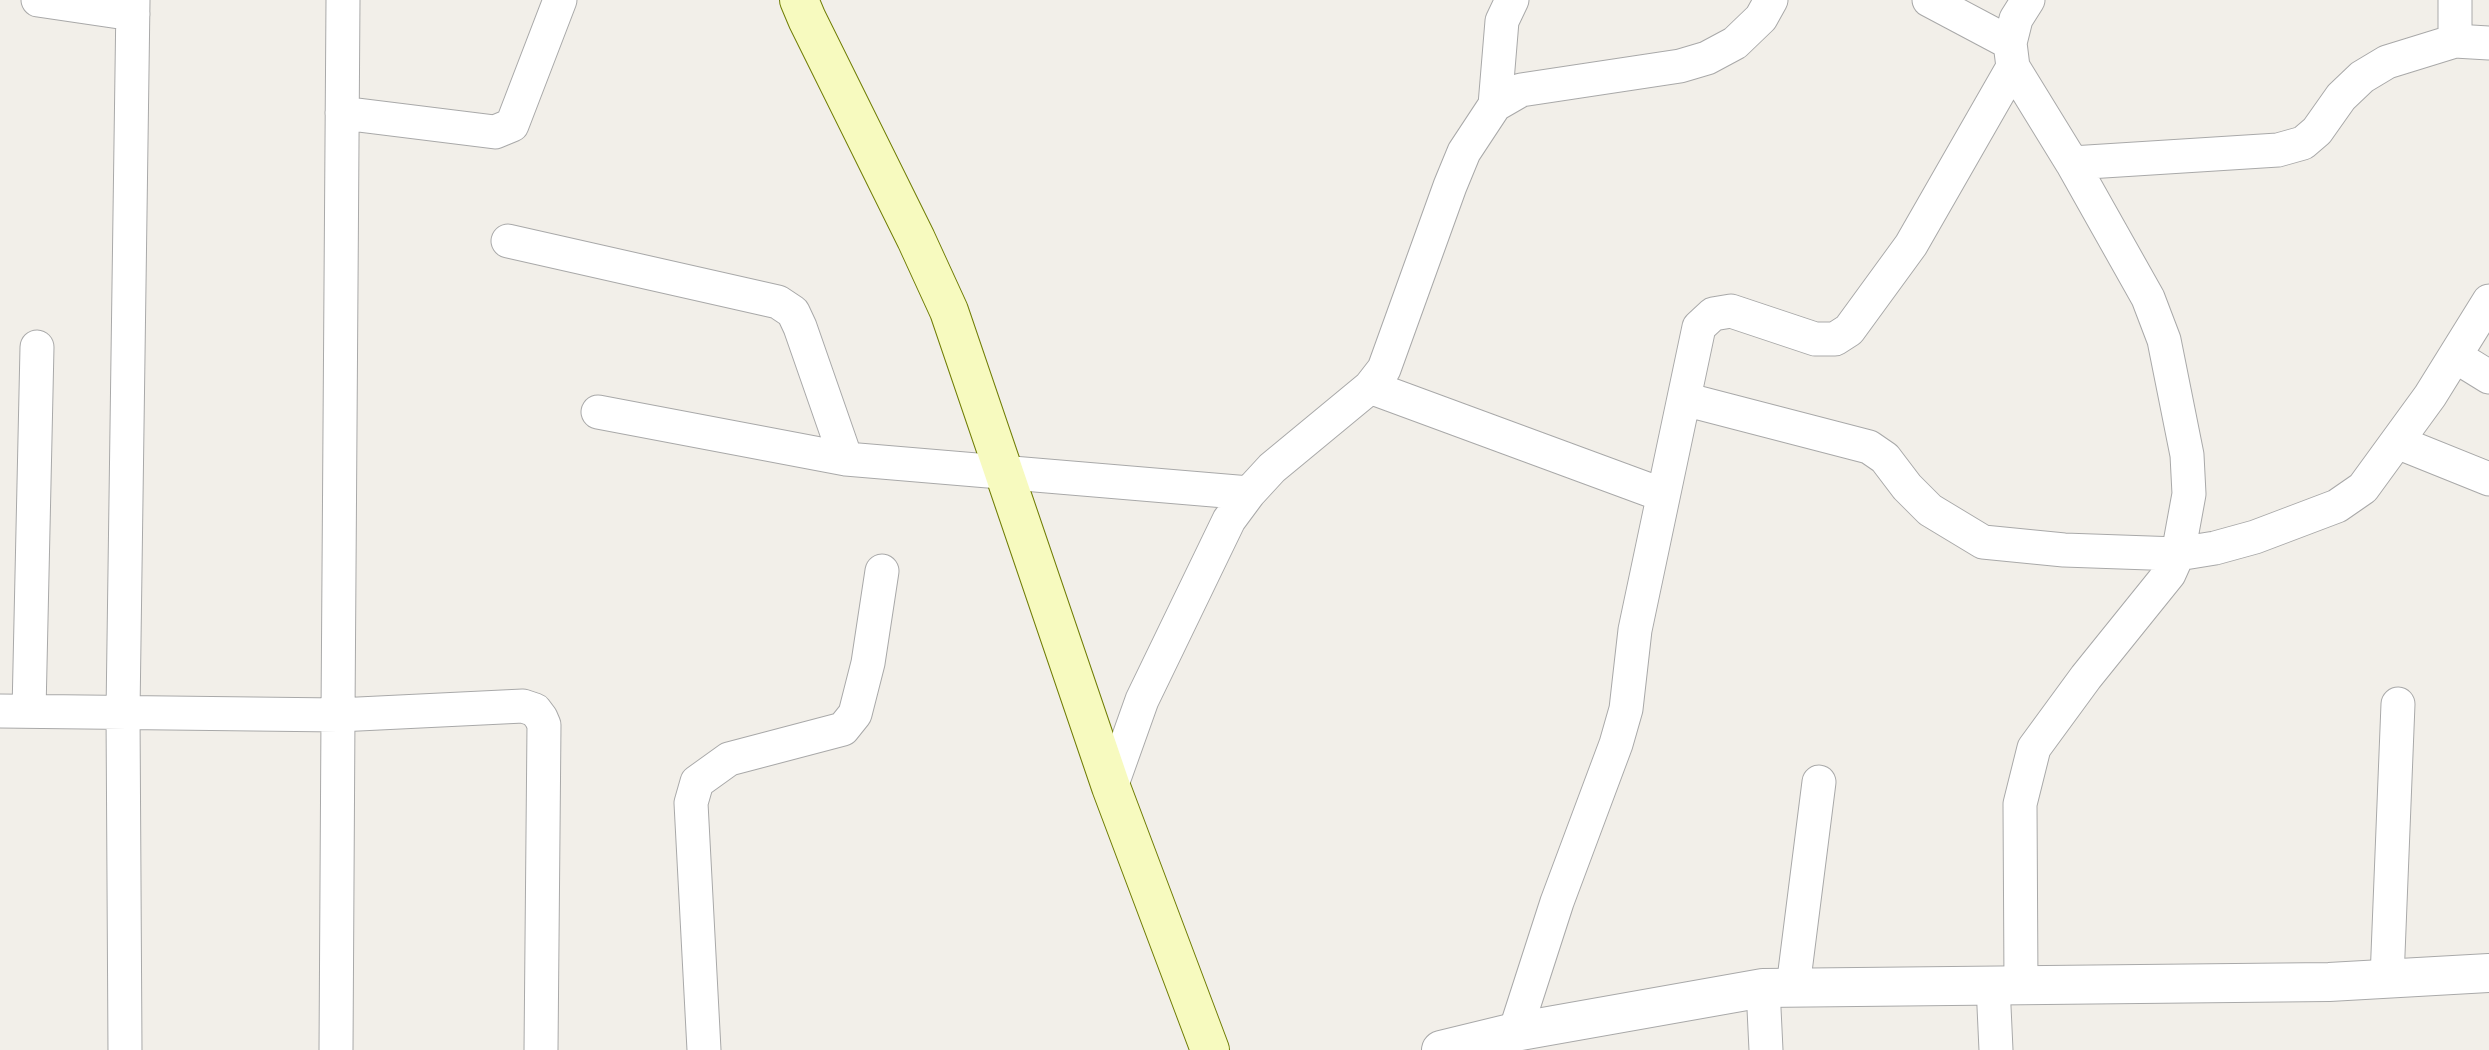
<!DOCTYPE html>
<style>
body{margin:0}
canvas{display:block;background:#f2efe9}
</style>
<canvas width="2489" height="1050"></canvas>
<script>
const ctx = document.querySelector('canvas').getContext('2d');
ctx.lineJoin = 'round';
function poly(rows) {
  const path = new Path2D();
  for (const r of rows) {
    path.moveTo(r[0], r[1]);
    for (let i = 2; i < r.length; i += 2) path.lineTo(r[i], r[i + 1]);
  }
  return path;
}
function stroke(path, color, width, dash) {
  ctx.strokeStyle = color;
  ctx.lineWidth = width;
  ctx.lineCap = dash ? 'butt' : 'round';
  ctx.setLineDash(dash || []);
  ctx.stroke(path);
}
const minor = poly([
 [38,0,133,14],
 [343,0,338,715,523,706,535,710,541,718,544,725,541,1050],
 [1929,0,2010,43],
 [2455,0,2455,41],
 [1495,105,1502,21,1512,0],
 [342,113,495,132,512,125,560,0],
 [2072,163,2278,150,2303,143,2317,131,2341,97,2362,77,2387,62,2455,41,2489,43],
 [508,241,778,302,793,312,800,327,846,459],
 [2455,356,2489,377],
 [1370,387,1663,495],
 [1684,399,1869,447,1885,458,1907,487,1930,510,1983,542,2064,550,2178,554,2215,548,2255,537,2337,506,2363,488,2430,396,2489,301],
 [598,412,846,459,1249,493],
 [2397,442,2489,479],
 [0,711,338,715,336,1050],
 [29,711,37,347],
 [1111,787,1142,700,1229,520,1249,493,1272,468,1370,387,1384,369,1450,186,1464,152,1495,105,1521,90,1680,66,1707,58,1735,43,1761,18,1771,0],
 [2387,979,2398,704],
 [2021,984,2020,804,2034,748,2086,677,2169,574,2178,554,2189,494,2187,455,2164,340,2148,298,2072,163,2013,67,2010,43,2016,19,2028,0],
 [1993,985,1996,1050],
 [1793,987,1819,782],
 [1763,988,1766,1050],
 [1515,1032,1557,902,1616,744,1626,709,1635,630,1699,327,1713,314,1731,311,1815,339,1835,339,1849,330,1911,245,2013,67],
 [125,1050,123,712,133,0],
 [704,1050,691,803,697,782,729,759,843,729,855,714,868,663,882,571]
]);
const tertiary = poly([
 [1441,1050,1515,1032,1763,988,2329,982,2489,973]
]);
const secondary = poly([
 [799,0,807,19,916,239,949,311,1111,787,1210,1050]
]);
stroke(minor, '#a9a9a9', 35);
stroke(tertiary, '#a9a9a9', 40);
stroke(secondary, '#707d05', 40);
stroke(minor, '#fff', 33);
stroke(tertiary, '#fff', 38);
stroke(secondary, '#f7fabf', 38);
</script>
